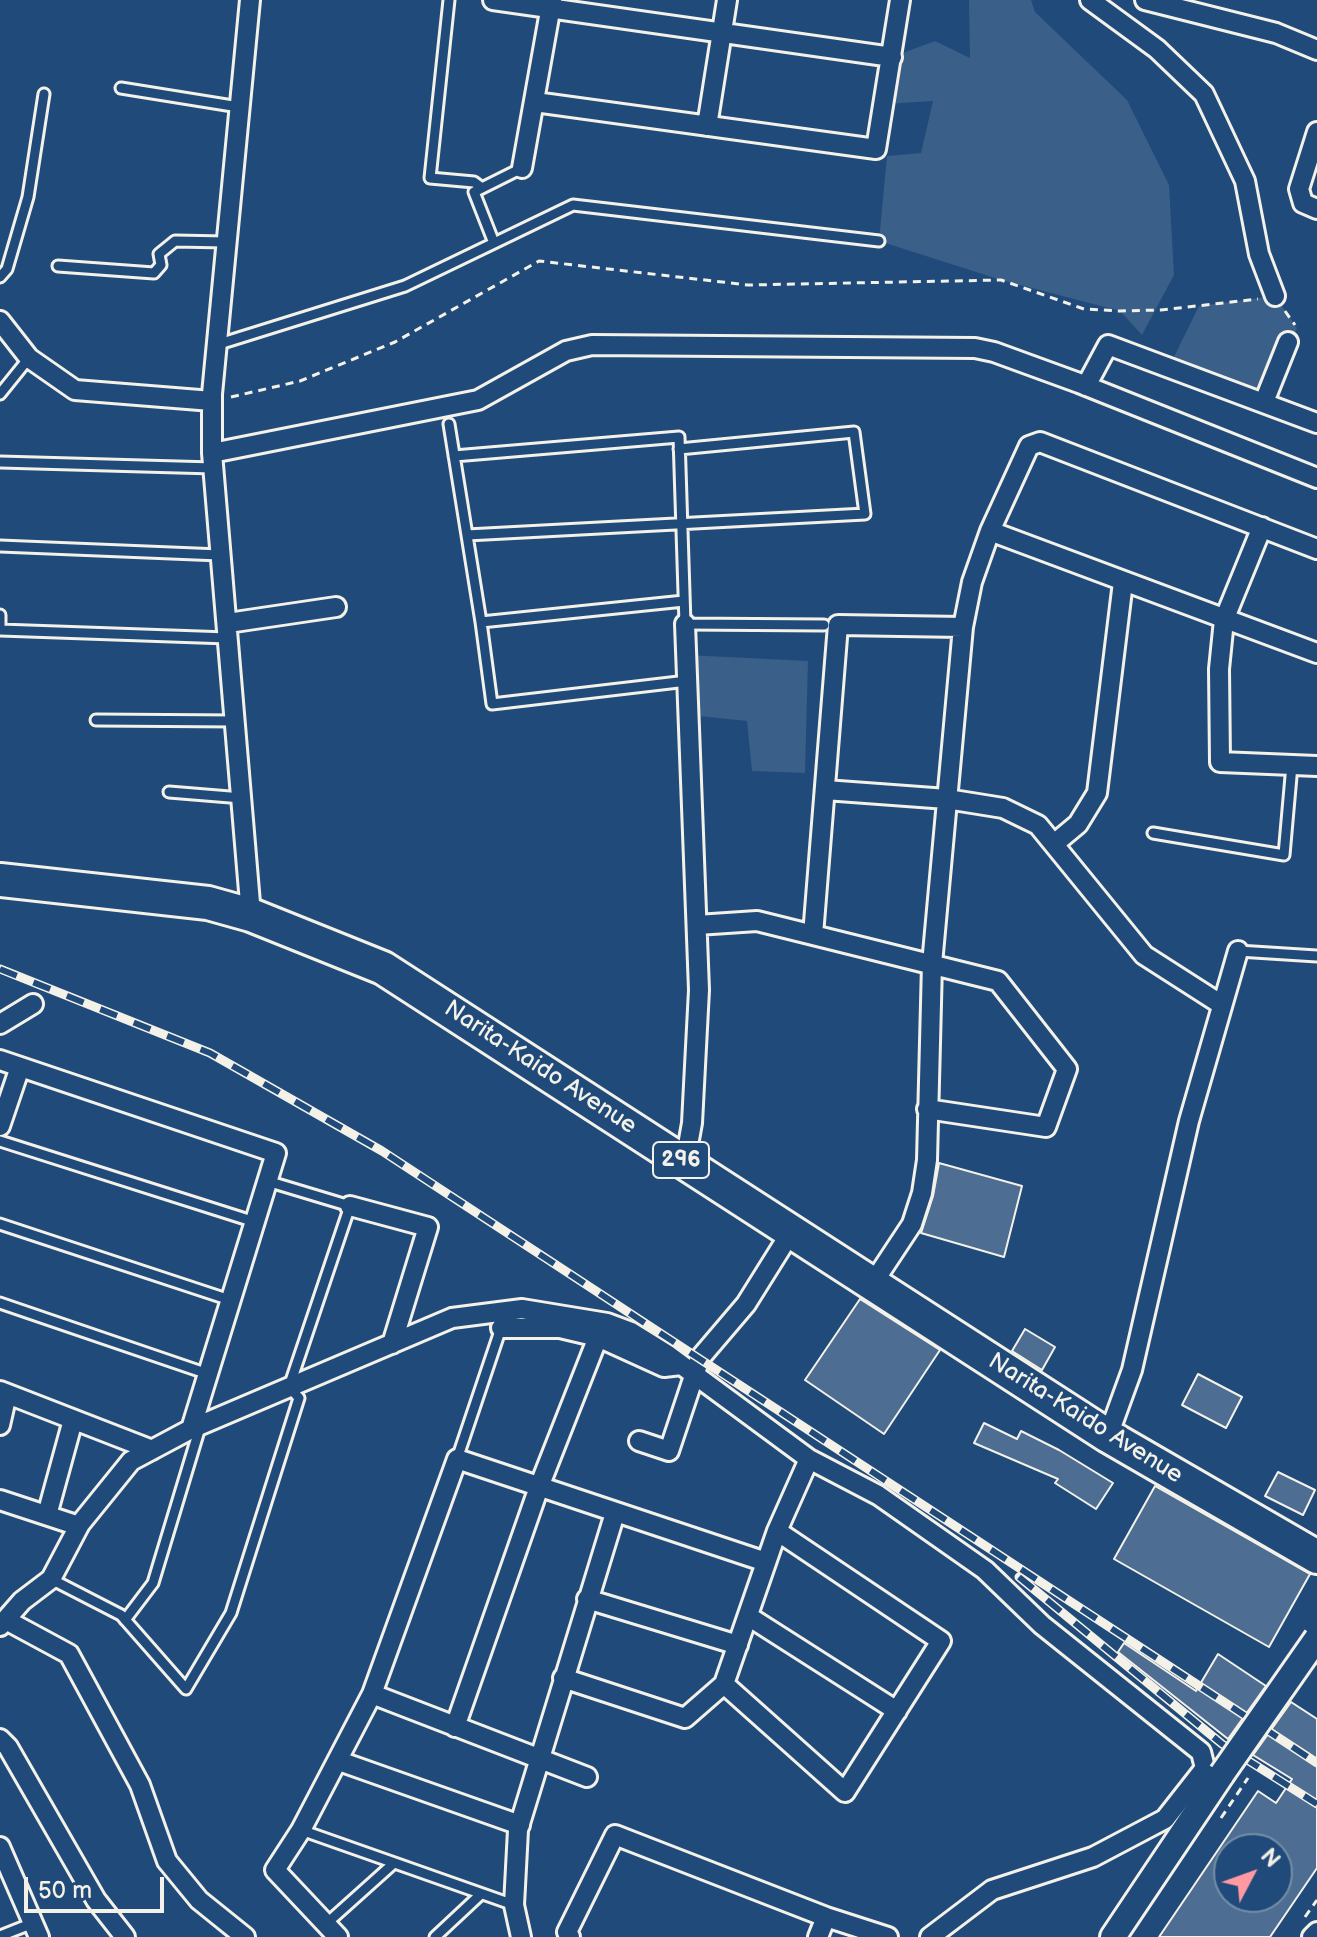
<!DOCTYPE html>
<style>
body{margin:0}
#map{position:relative;width:1317px;height:1937px;overflow:hidden;background:#1f4a7a;font-family:"Balsamiq Sans",sans-serif}
canvas{display:block}
.north{position:absolute;left:1213px;top:1833px;width:80px;height:80px;box-sizing:border-box;background:#1f4a7a;border:2px solid #748da6;border-radius:50%;rotate:49deg;font-size:22px;font-weight:700;line-height:32px;text-align:center;color:#f4f1e8}
.north::after{content:'';display:block;margin:auto;width:28px;height:36px;background:#ff9aa2;clip-path:polygon(50% 0,100% 100%,50% 72%,0 100%)}
.scale{position:absolute;left:24px;top:1877px;width:140px;height:36px;box-sizing:border-box;border:4px solid #f4f1e8;border-top:0;padding-left:10px;font-size:24px;line-height:28px;white-space:nowrap;color:#f4f1e8;-webkit-text-stroke:6px #1f4a7a;paint-order:stroke}
</style>
<div id="map">
<canvas width="1317" height="1937"></canvas>
<div class="north">N</div>
<div class="scale">50 m</div>
</div>
<script>
const ctx = document.querySelector('canvas').getContext('2d');
ctx.lineJoin = 'round';
function fillPath(path, color) {
  ctx.fillStyle = color;
  ctx.fill(path, 'evenodd');
}
function poly(rows) {
  const path = new Path2D();
  for (const r of rows) {
    path.moveTo(r[0], r[1]);
    for (let i = 2; i < r.length; i += 2) path.lineTo(r[i], r[i + 1]);
  }
  return path;
}
function stroke(path, color, width, dash) {
  ctx.strokeStyle = color;
  ctx.lineWidth = width;
  ctx.lineCap = dash ? 'butt' : 'round';
  ctx.setLineDash(dash || []);
  ctx.stroke(path);
}
function drawText(font, color, halo, rows, align = 'center') {
  ctx.font = font + ' "Balsamiq Sans",sans-serif';
  ctx.lineWidth = 6;
  ctx.setLineDash([]);
  ctx.textBaseline = 'middle';
  ctx.strokeStyle = halo;
  ctx.fillStyle = color;
  for (const [text, x, y, turn = 0] of rows) {
    ctx.save();
    ctx.translate(x, y);
    ctx.rotate((+turn || 0) * Math.PI / 180);
    ctx.textAlign = isNaN(turn) ? turn : align;
    if (halo) ctx.strokeText(text, 0, 0);
    ctx.fillText(text, 0, 0);
    ctx.restore();
  }
}
const green = poly([
 [969,0,1031,0,1035,12,1127,100,1169,185,1174,275,1142,335,1120,311,1001,280,879,241,887,156,921,153,933,101,884,104,892,57,935,41,970,58],
 [1275,296,1297,328,1264,402,1169,367,1199,306],
 [686,655,808,661,805,773,752,771,747,721,688,715]
]);
const building = poly([
 [939,1163,1022,1186,1004,1257,921,1233,933,1196,939,1163],
 [860,1299,940,1350,884,1434,805,1380,860,1299],
 [1025,1329,1055,1347,1042,1370,1012,1351,1025,1329],
 [1198,1374,1242,1397,1226,1428,1182,1405,1198,1374],
 [984,1423,1017,1439,1021,1431,1059,1450,1113,1483,1096,1509,1055,1483,1058,1479,974,1443,984,1423],
 [1278,1472,1315,1490,1303,1515,1265,1496,1278,1472],
 [1155,1486,1310,1574,1269,1647,1114,1559,1155,1486],
 [1124,1643,1196,1691,1218,1654,1266,1686,1228,1739,1118,1652,1124,1643],
 [1291,1702,1317,1719,1317,1868,1270,1937,1159,1937,1258,1791,1276,1803,1292,1779,1253,1755,1291,1702],
 [1229,1849,1277,1849,1277,1897,1229,1897,1229,1849]
]);
const path = poly([
 [1285,311,1295,325],
 [231,397,300,381,395,342,539,261,748,285,1001,280,1084,309,1120,311,1161,310,1258,299],
 [1221,1818,1248,1778],
 [1305,1917,1317,1900]
]);
const lane = poly([
 [449,0,430,178,474,182,482,188],
 [121,88,239,107],
 [494,243,474,192,522,168],
 [58,266,154,273,161,265,159,254,175,241,226,242],
 [0,277,7,269,28,197,44,94],
 [216,345,405,286,573,205,879,241],
 [0,394,29,358],
 [449,424,481,622,684,601],
 [454,456,679,437,685,624,824,625],
 [0,462,214,468],
 [467,535,865,514,854,432,679,449],
 [0,546,220,555],
 [0,615,0,630],
 [481,622,492,704,687,681],
 [0,630,228,638],
 [96,720,236,721],
 [169,792,242,798],
 [1153,833,1284,855,1292,765],
 [1238,951,1317,956],
 [0,1141,255,1222],
 [0,1224,230,1300],
 [0,1303,208,1374],
 [457,1459,502,1325],
 [51,1579,121,1615,186,1689,231,1613,299,1398,289,1387,350,1206,267,1181],
 [125,1620,153,1583,201,1424],
 [301,1830,514,1905],
 [326,1924,394,1863],
 [0,1936,33,1923],
 [435,1937,481,1894]
]);
const street = poly([
 [250,0,212,394,212,453,251,915],
 [493,0,892,57],
 [1090,0,1157,49,1204,94,1245,181,1259,254,1275,296],
 [1145,0,1276,33,1317,50],
 [535,102,876,149,900,0],
 [707,126,727,0],
 [1317,132,1299,189,1303,203,1317,209],
 [522,168,552,0],
 [0,321,29,358,75,390,212,401],
 [1086,386,1108,345,1317,423],
 [1264,402,1288,342],
 [212,453,478,400,566,351,592,345,975,348,994,352,1079,383,1317,478],
 [1262,527,1224,620,1219,669,1220,762,1317,766],
 [990,531,1317,653],
 [228,623,336,607],
 [825,790,947,799,1003,808,1038,825,1144,955,1222,1005],
 [1054,844,1078,824,1097,793,1123,582],
 [697,925,757,921,998,981,1067,1069,1046,1127,927,1109],
 [813,935,838,625,963,627],
 [0,1024,33,1004],
 [0,1060,276,1153,191,1429],
 [0,1126,20,1067],
 [685,1162,692,1123,699,990,685,624],
 [350,1206,428,1227,392,1344],
 [873,1283,912,1224,922,1193,927,1160,932,964,963,627,972,582,990,531,1029,446,1040,442,1317,549],
 [501,1328,560,1328,598,1337,664,1367,681,1365],
 [0,1391,152,1450],
 [0,1425,7,1394],
 [1108,1436,1132,1370,1189,1121,1238,951],
 [639,1441,669,1451,700,1358,746,1304,791,1232],
 [0,1500,79,1526],
 [47,1515,73,1420],
 [587,1599,738,1645],
 [748,1616,897,1711],
 [6,1620,69,1654,140,1785,167,1861,199,1900,245,1937],
 [0,1626,22,1601,51,1579,80,1524,131,1461,191,1429,452,1318,522,1309,607,1323,631,1332,668,1355,809,1459,878,1495,985,1570,1042,1625,1201,1752,1205,1768,1165,1819,1093,1857,992,1890,930,1937],
 [563,1678,685,1718,724,1684,777,1531,809,1459],
 [724,1684,845,1792,941,1641,777,1531],
 [372,1694,587,1777],
 [455,1727,539,1487,598,1337],
 [0,1739,8,1747,96,1900,125,1937],
 [339,1761,520,1825],
 [0,1847,39,1937],
 [338,1937,275,1870,301,1830,372,1694,457,1459,766,1562],
 [521,1937,514,1905,518,1830,615,1513],
 [570,1937,567,1932,615,1835,826,1917,888,1937],
 [818,1937,826,1917],
 [1312,1937,1317,1932]
]);
const secondary = poly([
 [1113,1937,1222,1774]
]);
const highway = poly([
 [0,880,208,903,251,915,383,968,1108,1436,1317,1557]
]);
const rail = poly([
 [0,969,210,1053,382,1151,1317,1763],
 [1019,1577,1222,1744,1317,1804]
]);
const secondaryBridge = poly([
 [1222,1774,1317,1638]
]);
const shields = [
 [681,1160,56]
];
const shieldNames = [
 ["296",681,1160]
];
const streetNames = [
 ["Narita-Kaido Avenue",540,1068,33],
 ["Narita-Kaido Avenue",1085,1419,32]
];
fillPath(green, '#3a5f88');
fillPath(building, '#4d6e92');
stroke(building, '#f4f1e8', 2);
stroke(lane, '#f4f1e8', 15);
stroke(street, '#f4f1e8', 24);
stroke(secondary, '#f4f1e8', 30);
stroke(highway, '#f4f1e8', 38);
stroke(path, '#f4f1e8', 3, [8, 6]);
stroke(lane, '#1f4a7a', 9);
stroke(street, '#1f4a7a', 18);
stroke(secondary, '#1f4a7a', 24);
stroke(highway, '#1f4a7a', 32);
stroke(rail, '#f4f1e8', 9);
stroke(rail, '#1f4a7a', 6, [18]);
stroke(secondaryBridge, '#f4f1e8', 30, []);
stroke(secondaryBridge, '#1f4a7a', 24);
for (const [x, y, w] of shields) {
  const box = new Path2D();
  box.roundRect(x - w / 2, y - 18, w, 36, 6);
  ctx.fillStyle = '#1f4a7a';
  ctx.fill(box);
  stroke(box, '#f4f1e8', 2);
}
drawText('bold 22px', '#f4f1e8', null, shieldNames);
drawText('24px', '#f4f1e8', '#1f4a7a', streetNames);
</script>
